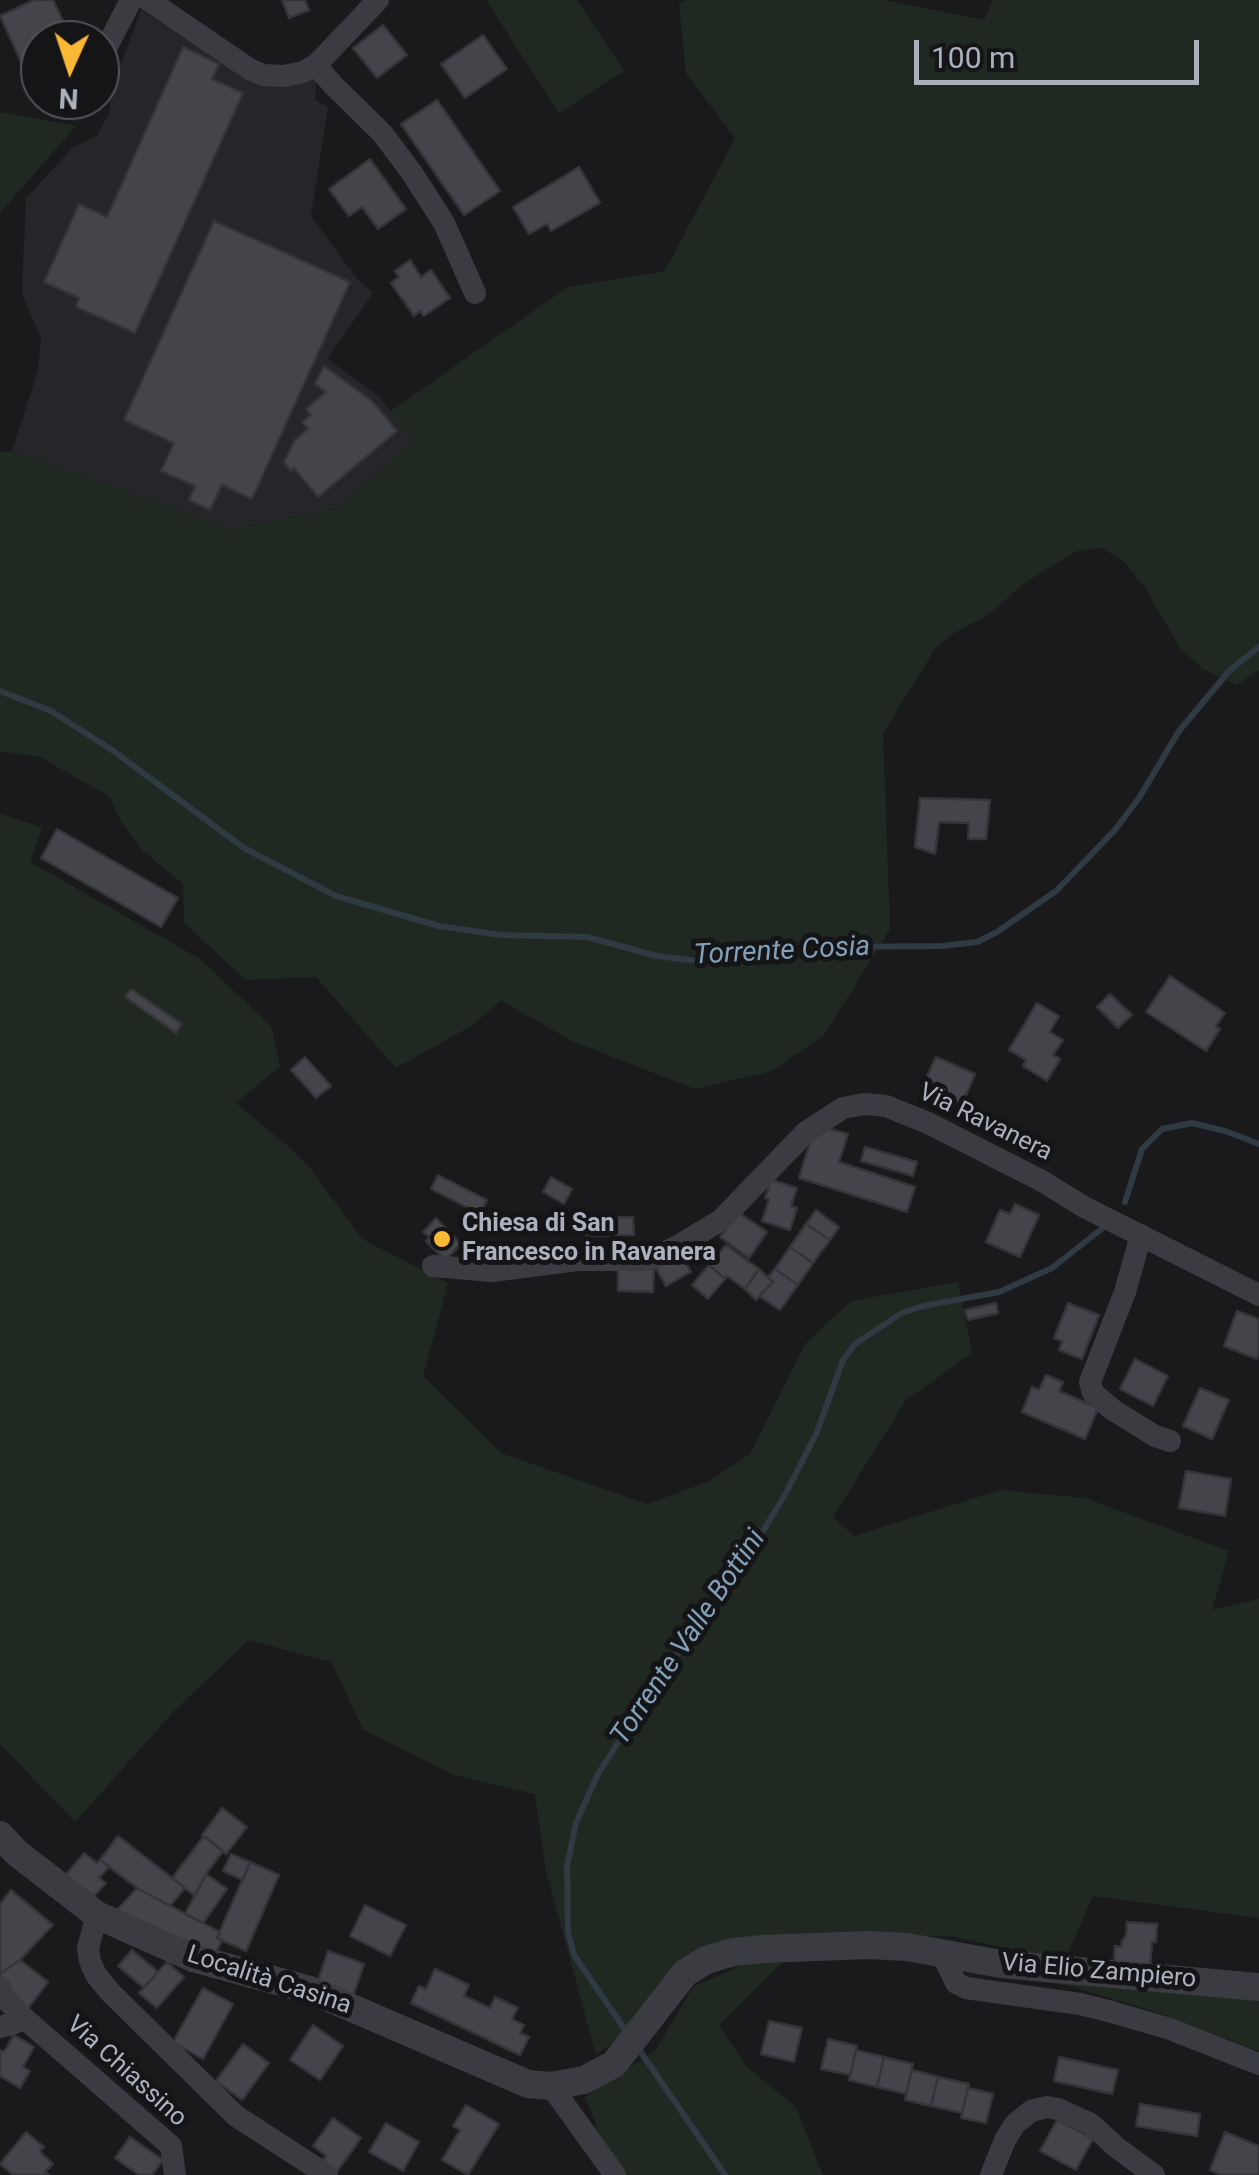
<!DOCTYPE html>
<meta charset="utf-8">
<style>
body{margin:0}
#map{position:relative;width:1259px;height:2175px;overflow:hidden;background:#1a1a1d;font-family:Roboto,sans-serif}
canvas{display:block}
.north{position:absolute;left:20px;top:20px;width:100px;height:100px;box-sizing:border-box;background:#151518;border:2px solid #51545a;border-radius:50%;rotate:183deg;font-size:28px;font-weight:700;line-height:40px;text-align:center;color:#acb2bd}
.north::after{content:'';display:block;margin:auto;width:35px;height:45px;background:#fbb834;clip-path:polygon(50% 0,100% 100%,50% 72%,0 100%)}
.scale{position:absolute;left:914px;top:40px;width:285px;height:45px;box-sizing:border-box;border:5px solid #acb2bd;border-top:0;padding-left:12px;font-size:30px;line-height:35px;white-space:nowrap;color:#acb2bd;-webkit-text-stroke:8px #151518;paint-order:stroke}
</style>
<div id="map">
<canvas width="1259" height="2175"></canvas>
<div class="north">N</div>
<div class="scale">100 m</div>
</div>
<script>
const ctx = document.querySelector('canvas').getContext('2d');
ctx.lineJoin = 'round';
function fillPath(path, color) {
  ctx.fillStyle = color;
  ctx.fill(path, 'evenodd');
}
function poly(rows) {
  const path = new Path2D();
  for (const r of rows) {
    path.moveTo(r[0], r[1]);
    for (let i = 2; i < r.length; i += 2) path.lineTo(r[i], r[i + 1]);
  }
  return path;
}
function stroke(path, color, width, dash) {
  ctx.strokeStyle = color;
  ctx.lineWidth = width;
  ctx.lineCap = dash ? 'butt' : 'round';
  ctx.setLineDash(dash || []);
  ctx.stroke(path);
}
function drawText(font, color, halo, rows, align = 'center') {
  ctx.font = font + ' Roboto,sans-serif';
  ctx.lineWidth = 10;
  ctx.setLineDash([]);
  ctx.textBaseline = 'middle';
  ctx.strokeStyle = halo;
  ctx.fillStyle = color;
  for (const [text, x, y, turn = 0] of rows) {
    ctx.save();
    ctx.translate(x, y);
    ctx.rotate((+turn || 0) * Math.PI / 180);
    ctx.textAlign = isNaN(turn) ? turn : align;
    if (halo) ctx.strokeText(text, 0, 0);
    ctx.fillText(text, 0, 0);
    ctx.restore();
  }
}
const built = poly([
 [141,10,245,76,317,76,315,100,328,107,311,216,357,279,373,293,327,359,379,396,413,442,336,508,231,529,12,451,38,370,41,338,22,294,26,198,73,147,97,136,109,113,112,88]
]);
const green = poly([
 [486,0,577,0,624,71,559,113],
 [687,0,883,0,984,20,993,0,1259,0,1259,670,1237,685,1203,669,1180,648,1146,589,1124,562,1102,548,1077,551,1045,570,1022,585,988,615,954,633,935,649,883,733,890,929,824,1035,772,1071,695,1089,572,1041,501,1000,473,1025,396,1068,316,977,246,980,184,923,183,884,141,849,120,820,110,797,40,757,0,751,0,452,12,451,231,529,336,508,413,442,389,412,568,287,665,271,735,138,686,73,679,3],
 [0,112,76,126,0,213],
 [0,814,42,827,30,862,200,959,271,1026,280,1066,236,1103,289,1147,311,1169,362,1239,448,1283,423,1376,501,1453,647,1504,707,1482,750,1454,805,1344,851,1301,958,1282,972,1353,906,1400,833,1517,854,1536,1000,1490,1085,1498,1229,1551,1212,1610,1259,1599,1259,1918,1093,1896,1064,1961,951,1936,876,1938,707,1953,631,2029,596,2055,546,1871,535,1794,455,1775,363,1729,331,1662,249,1640,175,1710,75,1822,0,1744],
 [785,1960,719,2025,747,2067,796,2107,823,2175,621,2175,592,2135,596,2124,585,2097,655,2051,693,1987,744,1964],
 [1040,1976,1259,1995,1259,2051,1153,2011,1069,1986,1039,1981]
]);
const stream = poly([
 [0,691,51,711,112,750,244,848,336,896,439,926,501,935,587,937,657,956,698,961,835,947,942,946,977,942,997,932,1056,891,1115,830,1139,798,1179,731,1230,670,1259,647],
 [1125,1202,1142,1149,1162,1129,1192,1123,1225,1131,1259,1144],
 [628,2034,574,1955,568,1932,567,1866,576,1823,598,1774,662,1674,732,1583,786,1493,817,1432,843,1360,855,1344,902,1313,923,1306,999,1292,1052,1268,1104,1227],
 [638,2048,725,2175]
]);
const building = poly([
 [34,0,53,0,72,40,40,40,40,59,23,66,0,16,34,0],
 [282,0,305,0,309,10,289,18,282,0],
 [383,25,407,55,377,78,353,48,383,25],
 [483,35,507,69,465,98,441,64,483,35],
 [183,47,219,64,212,79,243,93,135,333,76,307,79,298,44,282,79,204,107,217,183,47],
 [437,100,500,191,464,215,401,124,437,100],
 [370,159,406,209,378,229,362,207,349,216,329,189,370,159],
 [579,167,600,203,551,231,547,224,529,234,513,207,579,167],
 [214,221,350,282,252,499,222,485,210,510,189,500,195,486,161,471,174,443,124,420,214,221],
 [410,260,421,277,431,270,450,298,424,316,420,311,414,316,391,283,399,277,395,271,410,260],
 [324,366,372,401,397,431,318,497,294,468,291,471,284,462,295,440,308,429,302,422,311,415,306,409,326,392,315,384,324,366],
 [920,798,990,800,986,839,968,839,969,823,939,822,935,854,915,847,920,798],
 [57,829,178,898,161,927,41,858,57,829],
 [1170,976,1225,1013,1216,1026,1220,1029,1206,1051,1146,1012,1170,976],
 [131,989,182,1024,176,1033,125,997,131,989],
 [1110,994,1132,1015,1118,1028,1097,1007,1110,994],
 [1037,1003,1059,1016,1050,1032,1063,1040,1053,1055,1060,1059,1047,1081,1023,1066,1026,1060,1009,1050,1037,1003],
 [305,1057,331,1086,316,1098,291,1070,305,1057],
 [936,1057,975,1074,962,1105,922,1087,936,1057],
 [822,1127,848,1134,839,1162,915,1187,907,1212,799,1178,813,1132,822,1127],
 [865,1147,917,1162,913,1176,861,1161,865,1147],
 [438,1175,487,1200,480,1214,431,1189,438,1175],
 [551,1177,572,1189,564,1204,543,1192,551,1177],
 [771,1180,797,1188,791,1206,797,1208,790,1230,762,1221,769,1199,765,1198,771,1180],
 [1015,1204,1039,1215,1020,1257,986,1242,1000,1210,1010,1214,1015,1204],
 [816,1210,839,1227,830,1240,806,1224,816,1210],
 [738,1212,767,1232,749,1258,720,1237,738,1212],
 [633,1217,634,1235,586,1236,585,1218,633,1217],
 [436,1218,461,1244,445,1260,426,1241,430,1237,423,1232,436,1218],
 [806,1224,830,1240,813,1263,790,1247,806,1224],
 [726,1245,759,1269,745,1289,727,1276,725,1279,709,1265,726,1245],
 [790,1247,813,1263,798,1285,775,1269,790,1247],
 [680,1254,691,1272,666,1286,655,1267,680,1254],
 [709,1265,725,1279,708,1299,692,1285,709,1265],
 [618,1267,654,1269,653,1292,618,1291,618,1267],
 [759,1269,773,1282,756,1300,745,1289,759,1269],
 [775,1269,798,1285,780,1310,759,1296,773,1282,768,1277,775,1269],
 [996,1303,998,1313,968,1320,965,1310,996,1303],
 [1068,1303,1099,1315,1082,1359,1059,1350,1062,1341,1054,1338,1068,1303],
 [1237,1311,1259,1319,1259,1352,1257,1359,1224,1346,1237,1311],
 [1135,1359,1168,1376,1153,1406,1120,1389,1135,1359],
 [1046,1375,1063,1382,1059,1391,1098,1408,1085,1439,1022,1412,1032,1387,1039,1390,1046,1375],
 [1200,1388,1229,1400,1212,1439,1183,1426,1200,1388],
 [1186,1471,1231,1479,1225,1516,1179,1508,1186,1471],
 [222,1808,247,1827,226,1854,202,1835,222,1808],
 [118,1836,185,1888,170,1906,137,1888,100,1860,118,1836],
 [204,1836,223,1851,206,1874,195,1896,172,1878,204,1836],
 [84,1853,97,1863,100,1860,109,1867,99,1878,106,1883,93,1897,65,1876,84,1853],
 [231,1854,250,1862,243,1880,223,1871,231,1854],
 [250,1862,279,1875,246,1951,217,1938,250,1862],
 [206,1874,227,1889,203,1923,185,1914,206,1874],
 [137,1888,220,1932,217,1938,222,1941,212,1960,116,1911,137,1888],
 [11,1890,53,1925,20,1960,0,1974,0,1904,11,1890],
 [365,1905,406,1925,390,1956,350,1936,365,1905],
 [1127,1922,1157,1924,1156,1942,1152,1942,1150,1967,1114,1964,1115,1946,1121,1947,1122,1941,1126,1935,1127,1922],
 [132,1950,158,1972,144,1988,118,1966,132,1950],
 [328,1951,364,1964,352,1999,316,1987,328,1951],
 [20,1960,48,1982,26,2011,7,1996,0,1974,20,1960],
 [167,1962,184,1977,157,2008,139,1993,167,1962],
 [435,1969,469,1985,464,1996,490,2008,495,1997,518,2008,512,2019,524,2025,520,2033,529,2037,520,2055,411,2003,419,1986,426,1989,435,1969],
 [203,1988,233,2004,203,2059,173,2042,203,1988],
 [769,2021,802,2028,794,2062,761,2054,769,2021],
 [313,2025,343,2046,320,2080,290,2060,313,2025],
 [14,2035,34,2047,23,2067,30,2071,20,2088,0,2076,0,2050,4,2052,14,2035],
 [828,2039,857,2046,850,2075,821,2069,828,2039],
 [243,2044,269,2063,242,2100,216,2081,243,2044],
 [856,2050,884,2057,877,2087,849,2080,856,2050],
 [884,2057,913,2064,906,2094,877,2087,884,2057],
 [1059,2057,1118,2070,1112,2094,1054,2081,1059,2057],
 [912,2070,938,2077,931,2106,905,2100,912,2070],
 [938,2077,969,2084,962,2113,931,2106,938,2077],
 [968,2088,993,2094,986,2123,961,2118,968,2088],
 [1140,2104,1200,2114,1197,2136,1136,2126,1140,2104],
 [466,2105,499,2124,468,2175,442,2160,460,2130,453,2126,466,2105],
 [333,2118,361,2138,336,2173,321,2162,326,2156,313,2146,333,2118],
 [1057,2120,1093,2139,1076,2170,1040,2151,1057,2120],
 [386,2123,419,2142,403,2171,369,2152,386,2123],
 [26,2132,44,2147,40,2152,53,2164,45,2172,49,2175,13,2175,0,2164,26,2132],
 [1225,2132,1259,2146,1259,2175,1221,2175,1210,2170,1225,2132],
 [130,2137,163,2160,152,2175,139,2175,115,2158,130,2137]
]);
const minor = poly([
 [148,0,251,70,264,75,284,76,303,72,316,65,378,0],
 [100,60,131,0],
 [316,65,333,85,382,133,412,173,444,223,475,293],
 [1141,1235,1125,1292,1090,1382,1093,1393,1113,1410,1155,1436,1170,1441],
 [433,1266,492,1271,578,1260,647,1260,678,1246,721,1220,806,1132,843,1108,864,1104,886,1106,928,1123,1042,1181,1084,1207,1259,1295],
 [97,1915,88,1948,90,1961,96,1975,111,1993,236,2116,327,2175],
 [941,1952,956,1983,966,1988,1080,2004,1112,2012,1170,2029,1259,2064],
 [0,1987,3,1996,24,2018,171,2146,175,2175],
 [0,2027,15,2023,24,2018],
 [551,2086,615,2175],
 [991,2175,1005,2140,1015,2124,1031,2111,1047,2107,1058,2109,1091,2124,1116,2147,1154,2175]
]);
const tertiary = poly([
 [0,1835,17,1853,97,1915,193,1958,310,1990,528,2084,551,2086,584,2080,614,2064,685,1973,706,1960,733,1952,762,1949,869,1945,907,1947,1001,1964,1259,1987]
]);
const markers = [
 [442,1239,10,"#fbb834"]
];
const streetNames = [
 ["Via Ravanera",985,1123,26],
 ["Via Elio Zampiero",1099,1972,5],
 ["Località Casina",269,1981,18],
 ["Via Chiassino",126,2072,42]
];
const poiNames = [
 ["Chiesa di San",462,1225],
 ["Francesco in Ravanera",462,1254]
];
const waterNames = [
 ["Torrente Cosia",782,952,-3],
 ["Torrente Valle Bottini",689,1638,-56]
];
fillPath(built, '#26262a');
fillPath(green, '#202921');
stroke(stream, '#2f3a42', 6);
fillPath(building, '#44454a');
stroke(building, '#343439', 2.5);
stroke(minor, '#3b3c42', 22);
stroke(tertiary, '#3b3c42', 28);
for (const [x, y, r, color] of markers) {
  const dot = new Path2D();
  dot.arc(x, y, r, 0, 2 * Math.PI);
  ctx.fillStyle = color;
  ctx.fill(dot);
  stroke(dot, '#151518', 4);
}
drawText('25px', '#acb2bd', '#151518', streetNames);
drawText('bold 25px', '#acb2bd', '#151518', poiNames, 'left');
drawText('italic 28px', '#82a0b9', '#151518', waterNames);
</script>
